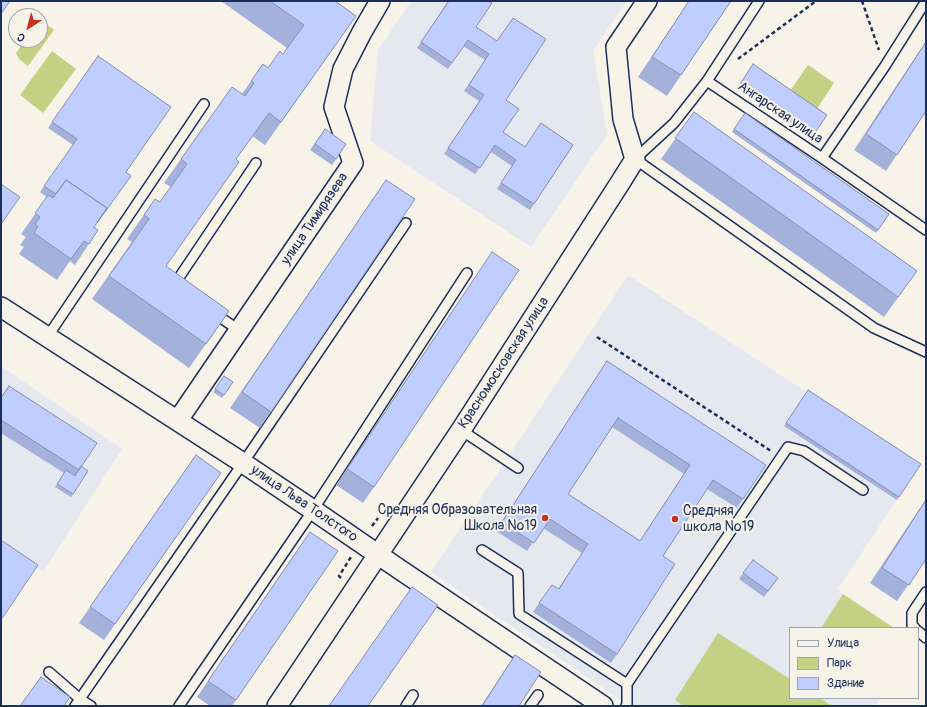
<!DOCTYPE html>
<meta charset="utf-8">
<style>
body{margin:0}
#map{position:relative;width:927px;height:707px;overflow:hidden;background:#f7f3e8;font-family:Pangolin,sans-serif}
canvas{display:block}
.frame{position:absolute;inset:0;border:2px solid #1b2f5e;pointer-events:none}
.legend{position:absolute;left:789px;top:627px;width:130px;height:72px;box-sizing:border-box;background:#f7f3e8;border:1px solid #9fa5b1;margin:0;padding:5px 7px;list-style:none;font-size:12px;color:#1b2f5e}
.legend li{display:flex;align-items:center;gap:8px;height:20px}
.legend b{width:20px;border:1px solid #9fa5b1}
.north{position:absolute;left:8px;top:8px;width:40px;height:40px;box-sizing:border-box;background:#f7f3e8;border:1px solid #9fa5b1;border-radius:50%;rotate:216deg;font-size:11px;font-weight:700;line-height:16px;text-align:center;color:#1b2f5e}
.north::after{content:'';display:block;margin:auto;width:14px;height:18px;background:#c8321e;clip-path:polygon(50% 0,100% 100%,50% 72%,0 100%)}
</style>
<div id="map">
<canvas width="927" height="707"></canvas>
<div class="frame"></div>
<ul class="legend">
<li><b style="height:5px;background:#f7f3e8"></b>Улица</li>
<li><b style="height:11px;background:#c4d084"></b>Парк</li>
<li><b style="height:11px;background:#bfcefe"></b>Здание</li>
</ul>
<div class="north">С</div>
</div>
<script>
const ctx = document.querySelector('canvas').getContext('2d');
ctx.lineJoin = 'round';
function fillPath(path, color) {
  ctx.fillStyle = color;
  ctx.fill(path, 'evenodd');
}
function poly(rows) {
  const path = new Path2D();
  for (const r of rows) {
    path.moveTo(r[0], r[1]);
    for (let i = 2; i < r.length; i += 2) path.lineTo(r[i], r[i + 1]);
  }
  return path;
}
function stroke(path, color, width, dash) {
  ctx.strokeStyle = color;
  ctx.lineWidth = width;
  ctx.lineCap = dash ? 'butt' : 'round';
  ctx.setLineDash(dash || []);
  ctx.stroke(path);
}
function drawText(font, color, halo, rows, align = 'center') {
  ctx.font = font + ' Pangolin,sans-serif';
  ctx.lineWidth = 4;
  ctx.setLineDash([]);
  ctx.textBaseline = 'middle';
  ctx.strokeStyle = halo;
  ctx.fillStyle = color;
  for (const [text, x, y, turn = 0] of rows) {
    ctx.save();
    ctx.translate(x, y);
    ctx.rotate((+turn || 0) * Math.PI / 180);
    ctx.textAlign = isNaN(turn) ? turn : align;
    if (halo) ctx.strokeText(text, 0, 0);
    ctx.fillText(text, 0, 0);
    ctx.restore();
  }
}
const built = poly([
 [411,1,627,1,593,51,607,135,531,247,370,141,378,50],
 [628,275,919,466,838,589,843,594,894,628,790,628,790,698,880,698,875,706,630,706,431,572,506,460],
 [1,366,122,449,43,572,1,545]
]);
const green = poly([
 [40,19,54,30,28,66,19,59,16,53,25,40,40,40],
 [52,51,76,69,43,113,20,95],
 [808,65,834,83,816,110,790,91],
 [843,594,894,628,821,628],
 [718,633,790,679,790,698,820,698,832,706,684,706,675,700]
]);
const path = poly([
 [862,1,879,50],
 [738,59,816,1],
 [597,337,771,451],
 [372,526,378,518],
 [341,578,339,576,351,557]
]);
const lane = poly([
 [707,81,759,1],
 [822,158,885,66,926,1],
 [926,230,822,158,707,81,674,123,635,159,874,328,926,352],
 [174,285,256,163],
 [214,313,240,331],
 [48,336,204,104],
 [461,430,518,468],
 [482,550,518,573,519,614,627,684,627,704,626,706],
 [915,628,912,625,912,613,926,592],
 [918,631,926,638],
 [49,672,80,699,91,706],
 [627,684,788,447,804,451,863,490],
 [75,706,243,463,406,223],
 [179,706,313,510,467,273],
 [406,706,413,695],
 [530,706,538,695]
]);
const street = poly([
 [1,307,243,463,313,510,402,571,603,706],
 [178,420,353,163,334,107,343,69,362,32,380,1],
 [277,706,461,430,620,183,635,159,623,119,616,47,647,1]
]);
const wall = poly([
 [221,1,335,1,356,16,265,145,252,136,236,159,166,266,229,311,189,368,92,299,132,242,127,239,155,199,160,202,171,187,164,183,232,87,242,94,263,64,268,68,283,54,287,48],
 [448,1,476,27,497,41,506,100,503,132,525,147,573,145,530,210,497,189,512,166,491,152,475,174,444,154,479,101,464,91,485,60,463,46,448,69,417,48],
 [689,1,731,1,667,96,638,77],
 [926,41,926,111,886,171,854,150],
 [98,56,126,172,131,176,94,227,98,230,75,265,70,261,57,280,19,254,24,247,20,245,26,237,21,234,47,197,40,192,73,145,48,128],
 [753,64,827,115,812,137,738,87],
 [694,112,917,271,884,317,661,159],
 [745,113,889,214,876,233,732,132],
 [325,129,346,144,332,165,310,150],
 [375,196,271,412,260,428,230,408],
 [492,252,374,487,363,503,336,485],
 [607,361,743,499,737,508,707,489,663,556,617,654,611,663,533,612,552,585,558,589,582,553,543,528,527,551,496,531],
 [612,427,684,474,640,541,568,494],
 [224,376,233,382,222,398,213,392],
 [9,386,81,466,88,471,71,497,55,487,64,473,1,433,1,397],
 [808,390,921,464,897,500,784,426],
 [196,455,221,473,104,640,79,623],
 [926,499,926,559,897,601,870,583],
 [299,548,338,551,232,706,210,706,197,697],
 [753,560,778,578,764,597,739,579],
 [515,655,519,706,481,706,504,671]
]);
const building = poly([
 [1,1,10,1,1,14,1,1],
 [270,1,335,1,356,16,281,122,269,113,236,159,239,162,166,266,229,311,206,344,109,276,149,219,144,215,155,199,160,202,187,164,181,159,232,87,245,96,254,83,251,81,263,64,268,68,280,51,283,54,304,25,270,1],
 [449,1,488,1,492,3,476,27,497,41,513,18,546,39,506,100,519,109,503,132,525,147,541,123,573,145,534,204,501,183,516,160,495,145,480,168,448,148,484,95,469,85,489,54,468,40,452,63,421,42,449,1],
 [689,1,731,1,681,75,652,57,689,1],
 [926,42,926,111,897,155,866,134,926,42],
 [98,56,171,107,126,172,131,176,97,223,107,208,66,180,56,194,44,186,77,139,52,122,98,56],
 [753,64,827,115,814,134,740,84,753,64],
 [694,112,917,271,898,297,675,138,694,112],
 [745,113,889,214,878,230,734,129,745,113],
 [325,129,346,144,336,159,315,144,325,129],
 [66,180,107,208,94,227,98,230,89,244,84,241,71,259,34,233,38,227,35,224,40,217,35,213,48,195,53,198,66,180],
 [386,180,415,199,271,412,242,392,386,180],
 [1,184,20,197,1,224,1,184],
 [492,252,519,270,374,487,347,469,492,252],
 [607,361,766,465,743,499,713,480,663,556,675,564,617,654,539,603,552,585,559,589,588,544,550,519,534,543,502,522,607,361],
 [618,418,690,465,640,541,568,494,618,418],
 [224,376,233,382,224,395,215,389,224,376],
 [9,386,97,443,79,470,1,420,1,398,9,386],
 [808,390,921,464,899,497,786,423,808,390],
 [196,455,221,473,115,624,90,607,196,455],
 [81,466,88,471,73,494,57,484,66,470,75,476,81,466],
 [926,500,926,559,909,585,882,568,926,500],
 [310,532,338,551,236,700,208,681,310,532],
 [1,540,38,565,1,620,1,540],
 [753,560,778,578,768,591,743,573,753,560],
 [412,587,438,605,368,706,329,706,412,587],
 [515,655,541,672,519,706,482,706,515,655],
 [41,677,70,697,64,706,20,706,41,677]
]);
const markers = [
 [545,518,4,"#c8321e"],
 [675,519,4,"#c8321e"]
];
const streetNames = [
 ["Ангарская улица",780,113,34],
 ["улица Тимирязева",315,219,-56],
 ["Красномосковская улица",504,363,-57],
 ["улица Льва Толстого",304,504,34]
];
const poiNames = [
 ["Средняя Образовательная",537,510],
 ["Школа №19",537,526],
 ["Средняя",683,511,"left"],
 ["школа №19",683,527,"left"]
];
fillPath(built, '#e6e8ef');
fillPath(green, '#c4d084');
stroke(lane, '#1b2f5e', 12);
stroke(street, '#1b2f5e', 22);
stroke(path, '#1b2f5e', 2.5, [4, 3]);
stroke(lane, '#f7f3e8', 9);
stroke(street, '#f7f3e8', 19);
fillPath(wall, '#a4b1da');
fillPath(building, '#bfcefe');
stroke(building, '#8690b2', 1);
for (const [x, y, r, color] of markers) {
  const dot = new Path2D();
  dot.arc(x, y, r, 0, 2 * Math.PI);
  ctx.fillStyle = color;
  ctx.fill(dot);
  stroke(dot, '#f7f3e8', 1.5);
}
drawText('14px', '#1b2f5e', '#f7f3e8', streetNames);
drawText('14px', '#1b2f5e', '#f7f3e8', poiNames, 'right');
</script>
